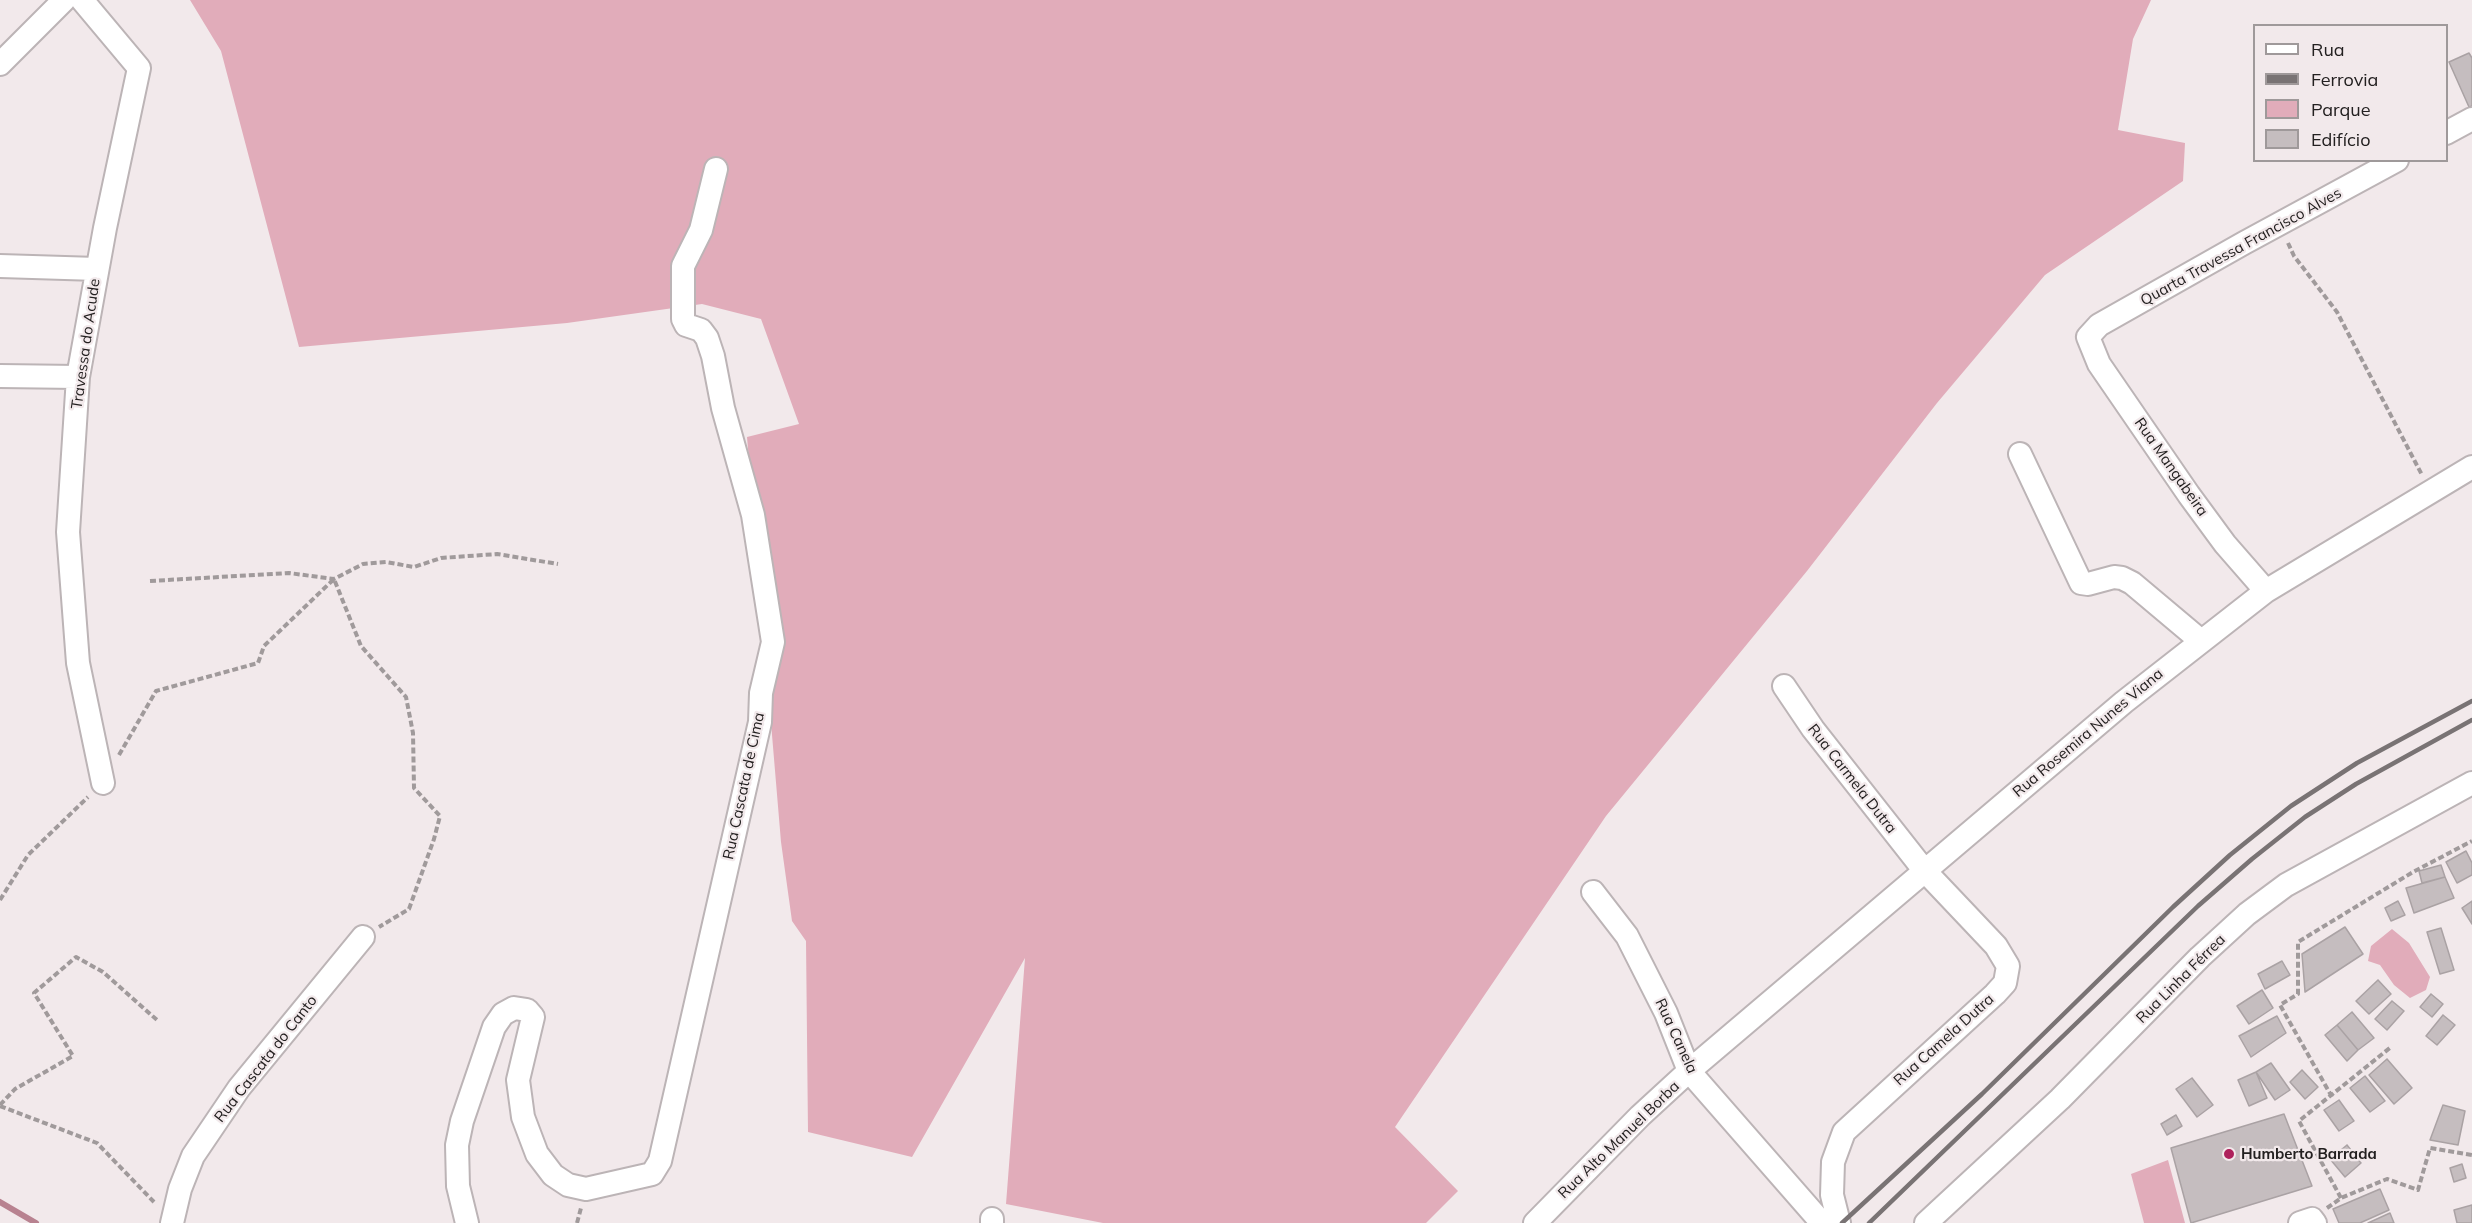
<!DOCTYPE html>
<meta charset="utf-8">
<style>
body{margin:0}
#map{position:relative;width:2472px;height:1223px;overflow:hidden;background:#f2e9eb;font-family:Mulish,sans-serif}
canvas{display:block}
.legend{position:absolute;left:2253px;top:24px;width:195px;height:138px;box-sizing:border-box;background:#f2e9eb;border:2px solid #9f999a;margin:0;padding:8px 10px;list-style:none;font-size:18px;color:#232020}
.legend li{display:flex;align-items:center;gap:12px;height:30px}
.legend b{width:30px;border:2px solid #9f999a}
</style>
<div id="map">
<canvas width="2472" height="1223"></canvas>
<ul class="legend">
<li><b style="height:8px;background:#fff"></b>Rua</li>
<li><b style="height:8px;background:#797374"></b>Ferrovia</li>
<li><b style="height:16px;background:#e1acba"></b>Parque</li>
<li><b style="height:16px;background:#c5bdbf"></b>Edifício</li>
</ul>
</div>
<script>
const ctx = document.querySelector('canvas').getContext('2d');
ctx.lineJoin = 'round';
function fillPath(path, color) {
  ctx.fillStyle = color;
  ctx.fill(path, 'evenodd');
}
function poly(rows) {
  const path = new Path2D();
  for (const r of rows) {
    path.moveTo(r[0], r[1]);
    for (let i = 2; i < r.length; i += 2) path.lineTo(r[i], r[i + 1]);
  }
  return path;
}
function stroke(path, color, width, dash) {
  ctx.strokeStyle = color;
  ctx.lineWidth = width;
  ctx.lineCap = dash ? 'butt' : 'round';
  ctx.setLineDash(dash || []);
  ctx.stroke(path);
}
function drawText(font, color, halo, rows, align = 'center') {
  ctx.font = font + ' Mulish,sans-serif';
  ctx.lineWidth = 4.5;
  ctx.setLineDash([]);
  ctx.textBaseline = 'middle';
  ctx.strokeStyle = halo;
  ctx.fillStyle = color;
  for (const [text, x, y, turn = 0] of rows) {
    ctx.save();
    ctx.translate(x, y);
    ctx.rotate((+turn || 0) * Math.PI / 180);
    ctx.textAlign = isNaN(turn) ? turn : align;
    if (halo) ctx.strokeText(text, 0, 0);
    ctx.fillText(text, 0, 0);
    ctx.restore();
  }
}
const green = poly([
 [190,0,2151,0,2133,39,2118,130,2185,143,2183,181,2045,275,1937,403,1807,571,1606,816,1395,1127,1458,1191,1426,1223,1103,1223,1006,1204,1025,958,912,1157,808,1132,806,941,792,921,781,842,747,437,799,424,761,319,702,304,567,323,299,347,221,51],
 [2392,929,2409,943,2430,977,2426,990,2410,998,2394,985,2380,965,2368,961,2371,946],
 [2168,1160,2185,1223,2144,1223,2131,1174]
]);
const stream = poly([
 [0,1202,36,1223]
]);
const building = poly([
 [2469,53,2472,58,2472,106,2469,107,2449,62,2469,53],
 [2466,851,2472,863,2472,875,2457,883,2446,862,2466,851],
 [2441,865,2445,877,2422,883,2419,871,2441,865],
 [2445,877,2454,898,2414,913,2406,888,2445,877],
 [2398,901,2405,915,2391,921,2385,908,2398,901],
 [2472,901,2472,924,2462,908,2472,901],
 [2345,927,2363,954,2305,992,2302,954,2345,927],
 [2441,928,2454,970,2440,974,2427,932,2441,928],
 [2282,961,2290,975,2265,989,2258,974,2282,961],
 [2378,980,2391,994,2369,1014,2356,1001,2378,980],
 [2262,990,2273,1008,2249,1024,2237,1006,2262,990],
 [2431,994,2443,1004,2432,1017,2420,1007,2431,994],
 [2392,1001,2404,1011,2387,1030,2375,1019,2392,1001],
 [2352,1012,2374,1038,2358,1050,2337,1025,2352,1012],
 [2443,1015,2455,1025,2437,1045,2426,1036,2443,1015],
 [2277,1016,2286,1033,2251,1057,2239,1036,2277,1016],
 [2337,1025,2358,1050,2347,1061,2325,1035,2337,1025],
 [2387,1059,2412,1088,2394,1104,2369,1075,2387,1059],
 [2271,1063,2290,1090,2275,1100,2256,1072,2271,1063],
 [2302,1070,2318,1087,2305,1099,2290,1082,2302,1070],
 [2256,1072,2267,1098,2249,1106,2238,1080,2256,1072],
 [2365,1076,2385,1101,2370,1112,2350,1088,2365,1076],
 [2192,1078,2213,1105,2197,1117,2176,1089,2192,1078],
 [2339,1100,2354,1121,2339,1131,2324,1110,2339,1100],
 [2443,1105,2465,1111,2458,1145,2430,1140,2443,1105],
 [2284,1114,2312,1186,2191,1223,2171,1148,2284,1114],
 [2176,1115,2182,1126,2167,1135,2161,1124,2176,1115],
 [2347,1145,2361,1163,2345,1177,2330,1159,2347,1145],
 [2462,1164,2466,1178,2454,1182,2450,1168,2462,1164],
 [2380,1189,2389,1210,2360,1223,2339,1223,2333,1209,2380,1189],
 [2472,1205,2472,1223,2457,1223,2454,1210,2472,1205],
 [2390,1213,2394,1223,2368,1223,2390,1213]
]);
const path = poly([
 [2288,243,2294,256,2337,312,2422,475],
 [150,581,289,573,334,579,363,564,386,562,414,567,441,558,497,554,558,564],
 [119,755,156,691,258,663,264,646,334,579,361,646,406,697,413,733,414,788,440,816,434,839,409,909,379,927],
 [0,900,28,855,88,797],
 [2332,1097,2280,1005,2298,994,2298,942,2413,872,2472,841],
 [0,1105,15,1089,73,1056,34,993,76,957,103,972,157,1020],
 [0,1106,97,1143,154,1202],
 [2341,1198,2299,1121,2391,1047],
 [2327,1208,2341,1198,2387,1179,2418,1190,2430,1148,2472,1155],
 [577,1223,581,1208]
]);
const street = poly([
 [82,0,139,68,105,228,78,377,68,532,78,663,103,783],
 [0,64,64,0],
 [2446,133,2472,119],
 [0,266,97,269],
 [0,376,78,377],
 [2020,454,2081,583,2088,584,2114,577,2122,578,2132,583,2201,641],
 [2266,591,2225,544,2189,495,2099,364,2088,337,2099,325,2244,243,2397,160],
 [1784,686,1813,729,1924,870,1996,946,2008,966,2005,983,1995,994,1844,1132,1833,1162,1832,1195,1839,1223],
 [1593,892,1627,936,1666,1013,1689,1071,1822,1223],
 [172,1223,180,1189,193,1156,239,1088,363,937],
 [467,1223,458,1186,457,1145,462,1121,494,1027,503,1014,514,1008,527,1010,533,1017,518,1080,523,1117,537,1154,553,1175,568,1185,586,1189,652,1174,660,1161,760,722,761,693,773,642,753,515,723,408,713,356,707,338,701,330,686,325,683,319,683,266,701,230,716,169],
 [992,1223,992,1219],
 [1535,1223,1640,1116,1689,1071,2124,702,2266,591,2472,467],
 [1926,1223,2060,1099,2200,957,2247,914,2286,885,2472,783],
 [2300,1223,2312,1219,2315,1223]
]);
const rail = poly([
 [1842,1223,1982,1094,2173,907,2230,855,2291,806,2357,763,2472,701],
 [1869,1223,2198,906,2252,859,2305,817,2356,784,2472,720]
]);
const markers = [
 [2229,1154,6,"#ae215c"]
];
const streetNames = [
 ["Quarta Travessa Francisco Alves",2241,247,-29],
 ["Travessa do Acude",86,344,-82],
 ["Rua Mangabeira",2171,467,55],
 ["Rua Rosemira Nunes Viana",2088,733,-40],
 ["Rua Carmela Dutra",1852,779,52],
 ["Rua Cascata de Cima",744,786,-78],
 ["Rua Linha Férrea",2181,979,-45],
 ["Rua Canela",1676,1036,65],
 ["Rua Camela Dutra",1944,1040,-42],
 ["Rua Cascata do Canto",266,1059,-52],
 ["Rua Alto Manuel Borba",1619,1140,-44]
];
const poiNames = [
 ["Humberto Barrada",2241,1154]
];
fillPath(green, '#e1acba');
stroke(stream, '#b88290', 6);
fillPath(building, '#c5bdbf');
stroke(building, '#aaa2a4', 1.5);
stroke(street, '#bcb4b6', 26);
stroke(path, '#a09a9b', 4, [6, 3]);
stroke(street, '#fff', 22);
stroke(rail, '#797374', 4.5);
for (const [x, y, r, color] of markers) {
  const dot = new Path2D();
  dot.arc(x, y, r, 0, 2 * Math.PI);
  ctx.fillStyle = color;
  ctx.fill(dot);
  stroke(dot, '#f2e9eb', 2);
}
drawText('15px', '#232020', '#f2e9eb', streetNames);
drawText('bold 15px', '#232020', '#f2e9eb', poiNames, 'left');
</script>
